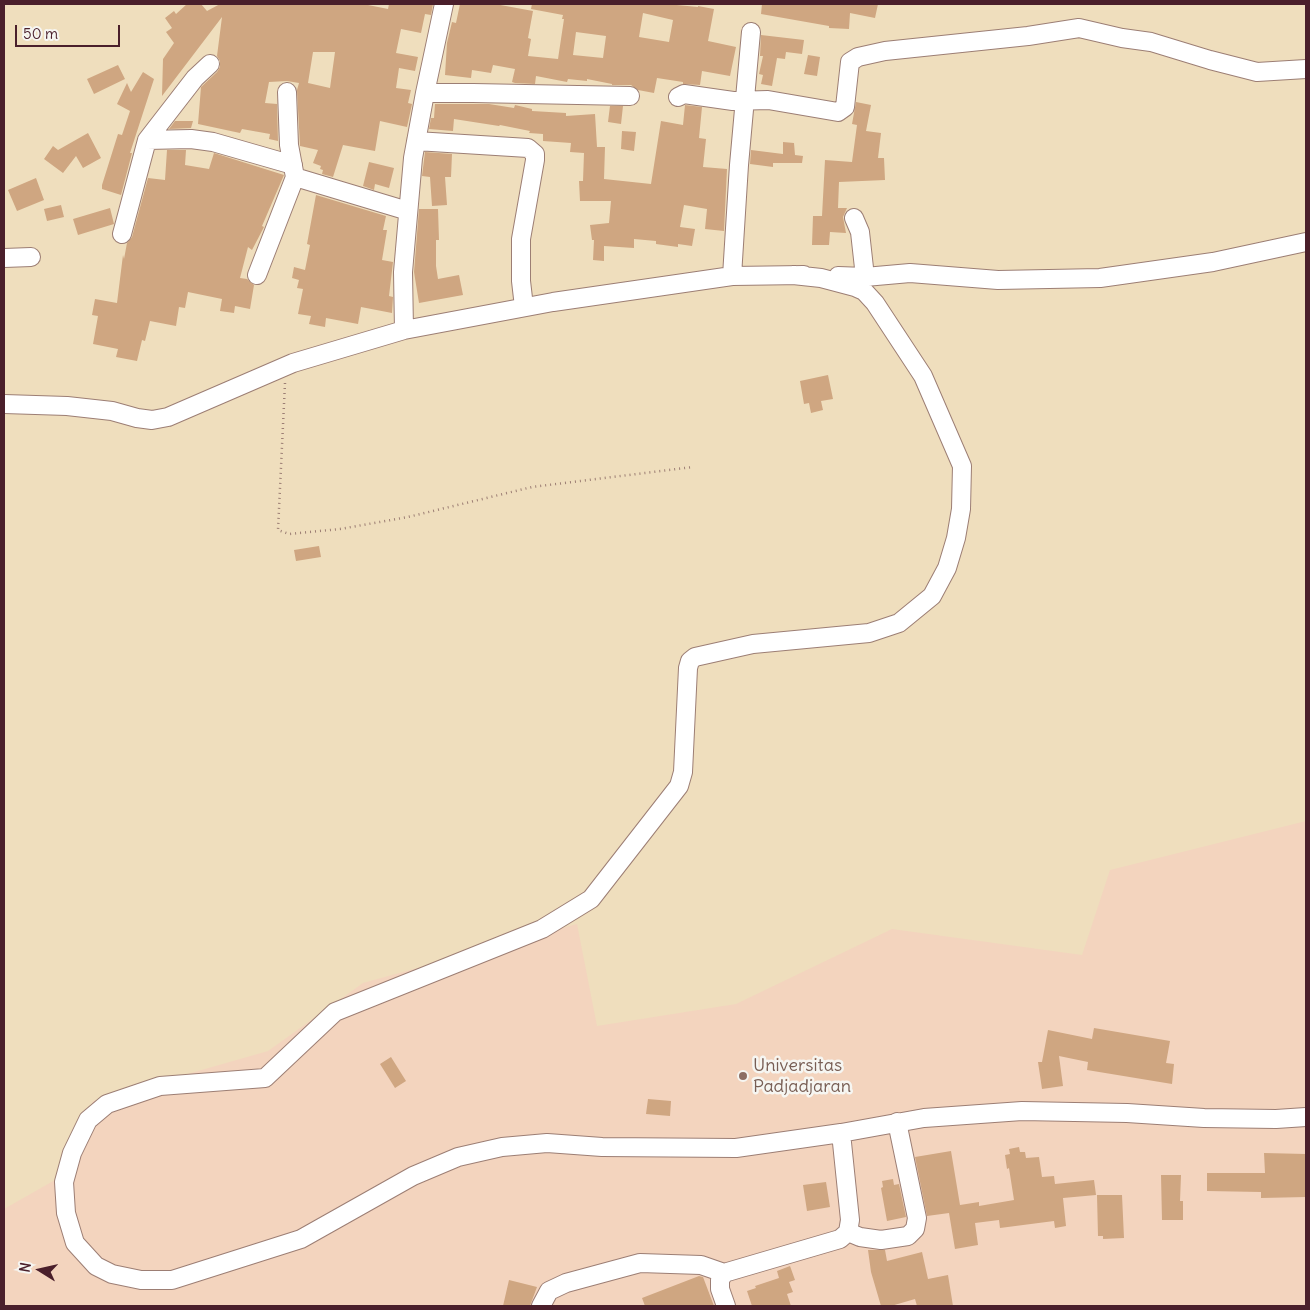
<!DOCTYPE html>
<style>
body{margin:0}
#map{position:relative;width:1310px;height:1310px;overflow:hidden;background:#efdebd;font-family:Delius,sans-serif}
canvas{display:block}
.frame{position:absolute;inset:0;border:5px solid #4a1f2b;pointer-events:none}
.north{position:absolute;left:15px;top:1245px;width:50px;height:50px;-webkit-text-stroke:4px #f6f6f2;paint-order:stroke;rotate:280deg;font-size:14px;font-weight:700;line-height:20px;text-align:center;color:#4a1f2b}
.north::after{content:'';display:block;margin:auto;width:18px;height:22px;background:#4a1f2b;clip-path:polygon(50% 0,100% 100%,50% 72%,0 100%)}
.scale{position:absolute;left:15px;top:25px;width:105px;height:22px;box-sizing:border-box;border:2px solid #4a1f2b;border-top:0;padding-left:6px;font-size:15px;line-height:18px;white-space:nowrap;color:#4a1f2b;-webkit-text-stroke:4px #f6f6f2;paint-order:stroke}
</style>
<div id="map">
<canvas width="1310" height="1310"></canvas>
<div class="frame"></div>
<div class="north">N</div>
<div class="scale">50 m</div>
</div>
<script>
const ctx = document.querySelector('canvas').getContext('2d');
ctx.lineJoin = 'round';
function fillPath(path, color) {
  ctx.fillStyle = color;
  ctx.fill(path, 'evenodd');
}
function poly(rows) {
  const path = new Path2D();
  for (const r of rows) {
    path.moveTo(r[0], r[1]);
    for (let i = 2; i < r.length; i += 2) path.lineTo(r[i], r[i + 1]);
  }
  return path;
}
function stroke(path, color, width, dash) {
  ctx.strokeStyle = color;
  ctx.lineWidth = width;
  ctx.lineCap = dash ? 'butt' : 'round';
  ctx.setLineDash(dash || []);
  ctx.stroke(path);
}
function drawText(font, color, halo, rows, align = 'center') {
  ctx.font = font + ' Delius,sans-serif';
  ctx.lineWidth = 5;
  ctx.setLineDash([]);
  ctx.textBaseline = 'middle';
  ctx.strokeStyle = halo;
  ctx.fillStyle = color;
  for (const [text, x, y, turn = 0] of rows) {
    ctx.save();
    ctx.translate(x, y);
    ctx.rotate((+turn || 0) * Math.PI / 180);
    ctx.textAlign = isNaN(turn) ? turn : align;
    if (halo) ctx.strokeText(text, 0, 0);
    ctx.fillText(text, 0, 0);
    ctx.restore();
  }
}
const built = poly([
 [1306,821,1306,1306,4,1306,4,1209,55,1180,93,1101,268,1051,363,983,577,924,597,1026,736,1004,892,929,1082,955,1110,870]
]);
const building = poly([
 [187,4,201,4,207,11,220,4,363,4,388,9,389,4,433,4,431,15,425,14,421,33,401,29,396,53,418,57,415,71,399,68,396,88,411,90,408,103,412,104,407,127,380,121,375,151,343,145,333,177,322,174,323,170,320,169,321,166,313,163,318,150,300,146,297,90,299,83,287,81,269,82,265,103,277,104,278,141,269,139,270,134,242,129,240,133,198,124,201,87,217,72,220,67,220,61,217,56,222,17,162,96,163,59,174,43,166,32,172,28,165,18,174,11,176,14],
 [313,52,335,52,330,88,308,83],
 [460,4,495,4,533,11,528,38,531,39,528,56,558,59,564,19,562,19,563,15,531,9,532,4,666,4,698,7,698,6,714,9,708,41,736,47,730,76,702,71,700,85,683,84,683,82,657,78,654,93,638,90,631,85,612,85,612,84,587,79,587,81,568,79,567,82,536,76,535,84,515,83,512,82,515,69,493,65,491,73,472,70,471,78,445,75,447,43,452,22,456,23],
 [643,13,673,20,669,42,639,37],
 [576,32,606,36,603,58,573,55],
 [762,4,878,4,875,18,850,13,849,29,829,28,829,26,761,14],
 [761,35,804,40,802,54,786,52,785,59,777,58,772,86,761,84,763,75,759,74,763,56,760,56],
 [808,55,820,57,817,76,804,74],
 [118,65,125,79,94,94,87,79],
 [143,72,154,79,130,153,132,153,121,195,102,189,102,185,118,134,122,135,130,111,117,104,127,83,131,92],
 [856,102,871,105,866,131,881,133,878,158,884,158,885,180,839,182,838,208,847,208,843,217,846,233,830,232,829,245,812,245,813,216,822,216,825,160,852,162,857,125,852,124],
 [435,104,489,104,514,108,515,105,532,109,532,111,566,113,566,116,595,114,597,147,605,147,604,179,651,184,661,121,683,125,685,105,702,107,699,138,706,139,703,167,727,169,724,231,705,229,707,209,684,205,680,227,695,229,692,246,678,244,678,247,656,244,656,241,634,239,634,248,604,246,604,261,593,260,594,240,592,240,590,225,609,223,611,201,580,201,579,181,583,181,584,153,570,152,571,143,543,141,543,134,529,133,530,131,500,125,499,126,454,119,453,131,429,129,431,118,434,118],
 [610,106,623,106,621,124,608,122],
 [175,121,193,121,191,128,169,129],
 [622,131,636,132,634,151,621,149],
 [88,133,101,158,83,168,76,156,63,173,44,159,53,146,58,150],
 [783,142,794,143,795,155,803,156,802,163,773,163,773,167,750,164,751,150,783,154],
 [167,150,186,150,185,165,209,169,214,153,284,175,262,226,264,227,252,250,248,247,240,278,247,279,254,285,250,309,235,306,234,313,220,311,222,299,188,292,185,308,179,307,176,326,150,321,145,341,142,340,137,361,116,357,118,349,93,344,98,316,92,315,95,299,117,303,123,255,124,259,127,243,132,237,148,178,165,180],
 [425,152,452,154,451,177,445,177,447,205,432,206,430,177,422,176],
 [369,162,394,168,389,188,375,184,374,190,363,186],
 [36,178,44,200,17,211,8,190],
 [316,195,386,216,383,230,387,230,382,260,393,262,389,296,393,297,392,313,361,307,358,324,326,318,325,327,309,324,311,316,298,314,303,289,297,288,299,280,292,278,294,267,305,270,310,245,307,244],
 [61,205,64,217,47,221,44,209],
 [110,208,114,224,78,235,73,219],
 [419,209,438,209,439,240,436,240,436,266,438,279,459,275,463,295,419,303,414,272],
 [828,375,833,399,821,401,823,410,811,413,809,403,804,404,800,381],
 [319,546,321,557,296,561,294,550],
 [1094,1028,1170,1041,1166,1063,1174,1064,1172,1084,1087,1070,1088,1062,1059,1056,1063,1086,1042,1089,1038,1062,1042,1062,1048,1030,1092,1039],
 [391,1057,406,1081,395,1088,380,1064],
 [648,1099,671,1101,670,1116,646,1114],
 [1019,1147,1020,1152,1025,1152,1026,1158,1039,1157,1042,1177,1054,1176,1055,1184,1094,1180,1096,1195,1063,1198,1066,1226,1055,1228,1054,1221,1000,1228,999,1220,975,1223,978,1245,955,1249,949,1213,927,1216,915,1157,951,1151,960,1205,979,1202,979,1206,1014,1200,1009,1168,1007,1169,1005,1155,1010,1154,1009,1149],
 [1264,1153,1306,1154,1306,1197,1261,1198,1261,1192,1207,1191,1207,1173,1265,1173],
 [1161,1175,1181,1175,1180,1201,1183,1201,1183,1220,1162,1220],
 [893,1179,894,1185,899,1184,906,1217,887,1221,881,1188,883,1187,882,1181],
 [826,1182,830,1207,807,1211,803,1185],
 [1097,1195,1122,1195,1124,1238,1103,1239,1103,1236,1098,1236],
 [868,1250,885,1250,887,1261,922,1252,928,1279,948,1275,953,1306,917,1306,915,1299,891,1306,881,1306,871,1272],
 [790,1266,795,1280,789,1282,793,1292,787,1294,791,1306,752,1306,747,1291,756,1288,755,1286,779,1278,777,1271],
 [699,1276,703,1277,714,1306,645,1306,642,1298],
 [509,1280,537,1287,530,1306,503,1306]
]);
const path = poly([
 [285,383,278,530,289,534,340,529,408,517,532,487,693,467]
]);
const minor = poly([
 [425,93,473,93,630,96],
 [678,97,684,94,733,101,768,100,838,112,845,107,850,62,858,57,885,51,1028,36,1079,28,1122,38,1151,42,1210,60,1257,72,1306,69],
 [147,140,191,139,213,142,293,165],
 [416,141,528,148,535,154,535,160,521,239,521,281,524,307],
 [295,177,408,211],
 [854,218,860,232,865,277],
 [122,234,147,140,195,78,210,64],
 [4,258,31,257],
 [257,275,295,177,289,145,287,92],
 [793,275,821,278,855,287,864,291,875,303,923,376,962,466,961,509,956,538,947,568,932,596,899,623,869,633,753,644,695,657,690,661,688,668,683,772,679,786,591,899,542,929,335,1012,265,1078,160,1086,107,1104,88,1120,72,1153,64,1182,66,1213,75,1243,96,1266,112,1274,141,1280,172,1280,301,1239,413,1176,458,1157,502,1147,547,1143,602,1147,736,1148,841,1133,924,1118,1022,1111,1127,1113,1204,1118,1276,1119,1306,1117],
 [732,276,739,165,751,32],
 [838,276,865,277,910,273,998,280,1100,278,1213,262,1306,242],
 [404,330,403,272,413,158,425,93,444,4],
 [4,404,67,406,112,411,137,418,152,420,168,417,293,363,404,330,553,302,684,283,732,276,804,275],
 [848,1232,860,1237,881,1240,908,1236,915,1229,917,1218,897,1122],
 [724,1273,720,1280,720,1289,726,1306],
 [541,1306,549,1291,566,1283,640,1263,701,1265,724,1273,840,1239,848,1232,850,1220,841,1133]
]);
const markers = [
 [743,1076,5,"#8d6e63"]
];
const educationNames = [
 ["Universitas",753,1066],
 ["Padjadjaran",753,1087]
];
fillPath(built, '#f3d4be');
fillPath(building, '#cfa681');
stroke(minor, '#9c7e74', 20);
stroke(path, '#9c7e74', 2.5, [1, 4]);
stroke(minor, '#fff', 18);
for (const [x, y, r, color] of markers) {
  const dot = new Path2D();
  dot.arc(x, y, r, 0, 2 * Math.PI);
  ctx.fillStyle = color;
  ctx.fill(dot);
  stroke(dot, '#f6f6f2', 2);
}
drawText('18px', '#785e54', '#f6f6f2', educationNames, 'left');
</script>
